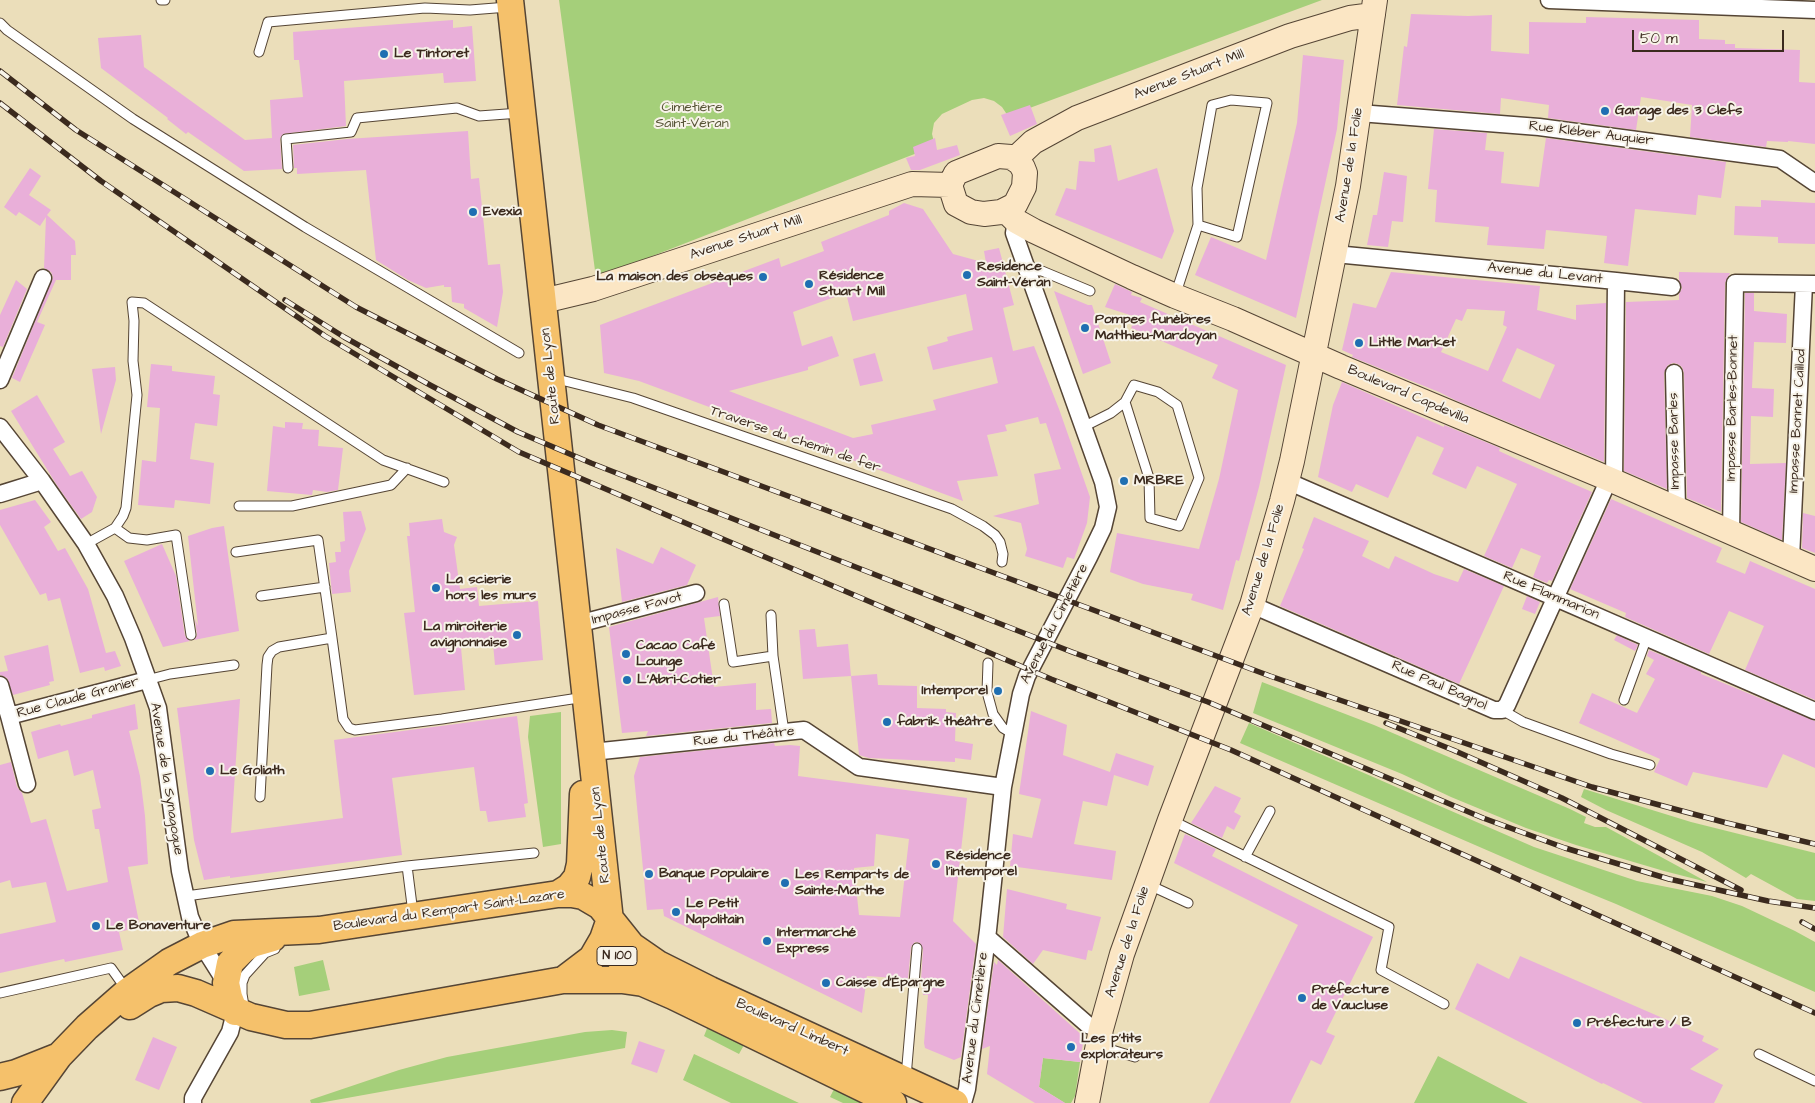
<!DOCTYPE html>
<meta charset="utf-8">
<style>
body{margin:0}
#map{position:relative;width:1815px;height:1103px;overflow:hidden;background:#ebdeba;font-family:"Architects Daughter",sans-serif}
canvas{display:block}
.scale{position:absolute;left:1632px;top:30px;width:152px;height:22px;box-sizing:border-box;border:2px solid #3b2a1e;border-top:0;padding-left:6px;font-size:15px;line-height:18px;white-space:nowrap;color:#3b2a1e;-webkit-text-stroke:4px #f7f3e8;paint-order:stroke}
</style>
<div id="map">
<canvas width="1815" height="1103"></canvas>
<div class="scale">50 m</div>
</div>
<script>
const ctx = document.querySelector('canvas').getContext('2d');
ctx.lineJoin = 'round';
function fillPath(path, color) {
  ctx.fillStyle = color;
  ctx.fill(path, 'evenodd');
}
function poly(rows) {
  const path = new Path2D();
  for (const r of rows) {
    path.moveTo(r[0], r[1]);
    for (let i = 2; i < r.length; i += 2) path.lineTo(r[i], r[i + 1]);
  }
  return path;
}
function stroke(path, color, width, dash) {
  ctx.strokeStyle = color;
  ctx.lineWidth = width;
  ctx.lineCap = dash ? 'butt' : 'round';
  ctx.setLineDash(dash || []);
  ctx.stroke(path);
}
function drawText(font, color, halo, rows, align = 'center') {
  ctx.font = font + ' "Architects Daughter",sans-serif';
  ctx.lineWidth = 4;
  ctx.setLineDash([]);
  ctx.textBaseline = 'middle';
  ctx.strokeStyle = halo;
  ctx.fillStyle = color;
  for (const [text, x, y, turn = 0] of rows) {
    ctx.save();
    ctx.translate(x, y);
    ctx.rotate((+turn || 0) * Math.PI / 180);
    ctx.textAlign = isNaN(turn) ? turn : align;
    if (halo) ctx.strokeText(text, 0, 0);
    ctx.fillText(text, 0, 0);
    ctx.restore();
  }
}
const green = poly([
 [559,0,1322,0,1008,116,1002,107,994,101,984,98,972,100,942,114,934,123,932,134,935,146,596,278],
 [1262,682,1374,725,1570,809,1586,817,1584,823,1595,827,1606,827,1707,882,1664,871,1576,845,1526,828,1451,797,1402,774,1253,713],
 [561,712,561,844,543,847,528,737,530,716],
 [1249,723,1534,847,1637,881,1712,896,1742,906,1795,931,1815,942,1815,992,1616,904,1528,868,1240,743],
 [1584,789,1691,822,1815,853,1815,901,1797,899,1751,874,1746,878,1702,852,1606,810,1581,797],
 [323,960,330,990,299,996,294,967],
 [708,1026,744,1045,739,1054,704,1036],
 [612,1030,627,1032,625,1048,319,1103,311,1103,310,1100,399,1070,447,1057,585,1032],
 [694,1054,799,1103,731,1103,683,1080],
 [1438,1056,1528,1103,1414,1103],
 [1043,1058,1080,1062,1075,1096,1071,1103,1065,1103,1039,1087],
 [835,1087,868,1103,843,1103,830,1097]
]);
const building = poly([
 [1411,14,1468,16,1492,15,1491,51,1529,54,1529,22,1586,23,1586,17,1699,20,1699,39,1725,40,1725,44,1735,44,1735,48,1800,50,1799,82,1815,83,1815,144,1788,141,1788,142,1767,141,1766,147,1690,137,1692,105,1641,97,1636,130,1548,118,1549,105,1501,98,1500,114,1397,105,1404,46,1407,47],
 [453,20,453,28,472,26,476,81,444,83,443,73,344,81,346,126,283,134,280,139,282,169,244,171,188,132,186,134,167,119,168,118,101,68,98,38,141,35,144,67,245,140,272,138,270,100,303,97,299,60,294,60,293,32],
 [1303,55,1344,60,1337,129,1296,318,1195,275,1211,237,1266,260,1297,123],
 [1030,105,1037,124,1010,136,1001,115],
 [1434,129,1487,133,1485,150,1504,152,1501,183,1539,187,1546,138,1726,162,1721,198,1698,195,1696,215,1635,209,1628,266,1604,263,1607,236,1546,230,1544,249,1487,245,1489,227,1435,222,1437,190,1428,189],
 [468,131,471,179,479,178,488,265,500,264,503,292,497,327,464,308,464,304,452,302,451,287,444,287,444,285,426,288,408,280,376,260,366,170,297,174,297,168,294,168,293,145,347,139],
 [935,138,937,150,957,145,960,155,920,170,911,170,906,158,915,156,913,147],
 [1111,145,1118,181,1157,168,1174,231,1162,259,1055,215,1066,188,1076,190,1079,161,1095,162,1094,149],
 [30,168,41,176,29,195,51,210,47,215,75,241,76,255,71,255,71,280,56,280,37,322,45,325,20,382,12,378,53,277,51,272,44,268,46,217,40,226,19,212,16,216,4,207],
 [1384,172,1407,176,1403,222,1392,221,1388,247,1367,245,1373,215,1377,215],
 [1761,200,1815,203,1815,244,1778,243,1778,237,1734,235,1735,206,1761,207],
 [904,203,923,209,953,254,986,263,984,251,999,248,1014,305,1003,308,1013,351,1034,346,1059,409,1090,497,1087,523,1074,559,1067,557,1063,568,1025,556,1027,549,1021,523,993,516,1039,504,1034,474,1061,469,1046,423,1040,424,1038,417,1005,425,1007,431,987,435,998,476,957,481,963,501,639,381,604,373,600,325,779,258,781,267,824,251,821,242,889,215,889,211],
 [846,293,853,321,966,294,973,330,947,337,948,341,927,347,933,370,992,357,998,383,933,400,936,410,871,425,873,434,853,438,729,391,808,370,808,367,839,356,832,336,802,346,793,312],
 [1391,272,1540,286,1537,310,1576,320,1576,305,1606,303,1604,462,1455,400,1439,392,1352,357,1353,355,1342,350,1353,303,1376,308],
 [1467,309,1505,311,1503,325,1507,327,1488,371,1441,352,1456,319,1462,321],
 [1517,348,1555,365,1540,399,1502,381],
 [1679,272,1730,273,1725,283,1721,512,1687,498,1684,373,1682,367,1678,364,1673,363,1668,365,1664,373,1667,489,1624,471,1626,302,1679,300,1679,294,1682,288,1679,280],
 [16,280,27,289,3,347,0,346,0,315],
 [1115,284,1132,292,1131,295,1142,298,1140,302,1286,365,1259,487,1239,561,1236,560,1223,610,1191,600,1193,594,1143,584,1110,572,1117,533,1199,549,1219,479,1238,390,1212,378,1218,365,1131,328,1136,317,1105,307],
 [1054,291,1088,305,1092,305,1111,363,1083,374],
 [1745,293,1754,293,1754,311,1787,314,1786,343,1754,342,1752,388,1774,389,1773,417,1751,416,1750,464,1786,463,1782,540,1741,522],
 [875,353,883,381,860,386,853,359],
 [151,364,172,366,172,371,215,376,213,394,220,395,217,426,195,423,190,459,214,463,210,504,175,500,174,508,138,505,142,460,156,462,160,408,147,407],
 [115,367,116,380,101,434,92,369],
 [1342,382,1444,427,1444,425,1500,448,1499,451,1512,457,1592,492,1552,581,1549,580,1547,583,1533,577,1541,556,1521,548,1512,568,1484,556,1517,484,1477,466,1466,489,1432,474,1444,448,1417,436,1388,498,1356,484,1352,492,1318,477,1333,405],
 [37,395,65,442,53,449,70,476,82,471,97,497,92,512,81,519,58,487,11,411],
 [285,422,303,423,302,429,319,430,318,446,343,448,338,490,327,492,313,490,312,495,267,491,273,426,285,428],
 [1611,499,1722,548,1716,562,1745,574,1750,561,1815,589,1815,700,1745,670,1764,626,1729,611,1709,654,1625,617,1626,613,1570,589],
 [35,500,51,522,44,527,58,551,65,548,88,589,106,653,115,651,121,666,105,671,104,667,80,673,60,598,48,601,46,593,40,595,0,525,0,510],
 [361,511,366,529,349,571,351,592,332,594,329,563,336,562,335,552,341,552,340,542,345,541,343,512],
 [1803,513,1815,516,1815,553,1802,548],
 [1314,517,1369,541,1362,556,1389,569,1395,556,1434,574,1458,582,1464,569,1504,586,1459,684,1280,606,1304,549,1302,548],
 [442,519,444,532,457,537,454,545,460,589,477,587,479,606,538,601,543,660,495,665,493,644,461,648,465,690,414,695,404,613,415,612,407,536,410,536,409,523],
 [224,526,239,631,194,640,197,635,195,619,198,626,188,536,212,528],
 [162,544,176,576,185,636,190,641,163,647,124,561],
 [661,547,696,565,687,585,622,602,616,548,653,564],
 [1527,596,1540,602,1535,614,1522,609],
 [718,597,720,616,704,618,714,687,756,683,756,710,771,709,772,723,646,736,648,731,622,733,609,627],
 [815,629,817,647,848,644,851,676,803,679,799,630],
 [1617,635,1638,645,1635,651,1614,640],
 [48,645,54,681,49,682,50,685,13,695,7,678,0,675,0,672,8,671,4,656],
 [1649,650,1701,672,1701,674,1716,680,1815,721,1815,768,1783,754,1767,788,1693,772,1687,786,1654,772,1660,759,1579,723,1592,693,1637,713,1655,679,1646,674,1654,660,1647,656],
 [877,674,878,685,917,686,917,708,946,709,946,712,956,713,955,741,973,744,971,760,955,758,955,762,869,758,859,755,851,676],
 [240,699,231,833,343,818,334,740,517,716,528,803,524,804,526,817,488,822,486,811,480,811,474,767,392,778,402,855,230,878,230,876,204,880,194,840,177,708],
 [135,704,138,729,129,731,140,776,145,816,148,864,128,867,140,927,119,932,123,950,65,962,64,959,0,973,0,934,56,922,46,882,12,888,10,880,0,883,0,765,11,762,17,787,22,793,31,823,46,819,67,891,108,882,99,829,95,829,92,810,101,808,93,770,74,776,68,750,38,759,31,732,60,724,61,726,92,718,92,715],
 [1031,711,1067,725,1063,755,1110,772,1116,753,1154,766,1148,786,1114,775,1107,806,1083,801,1074,844,1116,851,1112,880,1010,866,1013,834,1032,838,1041,799,1019,794],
 [774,743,775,746,790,745,800,746,798,776,967,798,953,921,976,944,961,1057,954,1060,925,1048,924,1043,928,995,923,995,924,980,921,980,923,949,920,943,915,942,911,947,908,979,867,976,862,1013,664,916,663,909,647,910,634,776,640,757],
 [876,834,909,839,900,917,859,915,854,868,874,866],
 [1215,786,1241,798,1234,812,1241,816,1234,830,1227,826,1222,838,1191,823],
 [1185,834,1216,849,1212,856,1373,937,1326,1032,1335,1036,1321,1065,1311,1060,1290,1103,1209,1103,1298,925,1174,863],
 [1007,889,1067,904,1066,909,1101,917,1092,951,1088,950,1086,960,1043,950,1033,964,1003,937],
 [1520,956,1704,1036,1702,1041,1719,1049,1690,1069,1723,1085,1714,1103,1643,1103,1603,1083,1602,1084,1455,1009,1477,963,1509,979],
 [998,960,1084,1037,1080,1062,1043,1058,1039,1087,1065,1103,1035,1103,987,1074,990,1046,982,1049,994,962,997,965],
 [153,1037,177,1047,159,1090,135,1080],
 [639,1041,665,1050,657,1073,631,1064]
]);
const lane = poly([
 [161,0,165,0],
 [0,23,7,30,133,119,305,227,519,353],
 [259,52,268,22,425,8,470,10,508,7],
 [288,168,286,139,351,132,357,118,457,108,479,116,520,113],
 [1027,271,1042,271,1090,291],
 [1175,296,1198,225,1197,188,1212,105,1231,100,1267,103,1237,237,1198,225],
 [553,378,633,398,952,509,983,526,995,535,1000,542,1003,554,1002,562],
 [1083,427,1111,413,1125,402,1134,385,1158,392,1177,405,1199,478,1179,526,1150,518,1149,478,1125,402],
 [239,506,292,506,391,485,407,468],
 [115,528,129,538,147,540,176,535,191,635],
 [86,544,115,528,123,516,126,508,137,395,133,361,134,321,132,302,144,303,383,460,444,482],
 [236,552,318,540,332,638],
 [261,596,325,587],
 [724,604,733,662,773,656,784,732],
 [771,615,773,656],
 [988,663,987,692,993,714,1003,728,1013,734],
 [147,680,170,674,234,665],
 [1624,700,1647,637],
 [1502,710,1523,722,1611,754,1650,765],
 [260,797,267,665,268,657,272,651,279,647,332,638,343,719,349,728,355,730,442,719,585,697],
 [1171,820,1389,927,1381,970,1444,1004],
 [1245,857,1270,811],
 [407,866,534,853],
 [1147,884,1188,903],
 [186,896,407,866,413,913],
 [0,993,111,968,126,989],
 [244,1006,242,994,242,983,245,975,265,953,275,949],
 [1099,1046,1135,1057],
 [1759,1054,1815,1081],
 [906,1077,917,948]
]);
const street = poly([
 [1549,0,1815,10],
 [1359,113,1539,127,1780,159,1815,183],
 [1335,254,1616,281,1614,482],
 [1616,281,1672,287],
 [1674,373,1677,509],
 [0,380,43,278],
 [0,427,42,481,86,544,115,596,133,638,158,708,180,871,190,917,202,945,226,983],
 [1287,481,1815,711],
 [0,494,42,481],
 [1731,533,1735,283,1815,284],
 [1791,558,1804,284],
 [1252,605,1494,710,1502,710,1507,705,1609,479],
 [578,624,696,593],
 [0,685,9,716,147,680],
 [9,716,27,784],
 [592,752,804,730,859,767,1003,787],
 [987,937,1088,1025,1101,1029],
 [193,1103,193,1098,230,1032,235,1012],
 [963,1103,967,1089,988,930,1003,787,1021,694,1027,676,1089,557,1103,528,1108,507,1103,482,1014,233,1016,221]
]);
const secondary = poly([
 [998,156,1011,157,1020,163,1023,168,1025,173,1024,187,1015,205,1001,212,984,214,971,212,956,204,950,185,956,173,998,156],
 [1015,159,1033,142,1077,118,1290,36,1350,18,1373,15],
 [1006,211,1016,221,1034,231,1132,277,1175,296,1233,319,1341,367,1609,479,1815,569],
 [543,301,593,289,912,184,950,185],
 [1087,1103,1101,1029,1122,954,1170,820,1252,605,1282,501,1292,461,1348,186,1375,0]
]);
const primary = poly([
 [510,0,612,939,617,955,626,968,643,983],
 [558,894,569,887,577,877,580,864,583,794],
 [563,980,592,958,603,939,610,919],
 [130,1006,149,994,161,989,178,988,196,993,251,1017,286,1025,310,1025,563,980,622,980,643,983,673,996,893,1103],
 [235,1012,229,997,226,983,230,963,243,950,252,944,273,938],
 [0,1077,16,1073,59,1056],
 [25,1103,59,1056,87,1027,128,991,169,962,202,945,234,934,319,930,558,894,572,894,583,896,600,906,632,946,658,964,710,990,955,1103]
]);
const rail = poly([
 [0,71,76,130,356,307,497,379,598,425,1270,676,1592,787,1727,823,1815,844],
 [0,103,101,181,325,336,519,452,1051,679,1231,750,1815,1013],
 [285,300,344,337,430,385,518,432,591,463,1072,652,1208,702,1483,818,1565,848,1669,879,1768,901,1815,908],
 [1386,723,1453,750,1562,798,1741,890],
 [1802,922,1815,929]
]);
const markers = [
 [384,54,5,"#1f6fb2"],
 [1605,111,5,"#1f6fb2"],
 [473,212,5,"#1f6fb2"],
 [967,275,5,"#1f6fb2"],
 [763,277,5,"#1f6fb2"],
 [809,284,5,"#1f6fb2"],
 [1085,328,5,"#1f6fb2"],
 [1359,343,5,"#1f6fb2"],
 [1124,481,5,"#1f6fb2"],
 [436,588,5,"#1f6fb2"],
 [517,635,5,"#1f6fb2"],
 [626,654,5,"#1f6fb2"],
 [627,680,5,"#1f6fb2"],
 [998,691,5,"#1f6fb2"],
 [887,722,5,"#1f6fb2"],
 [210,771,5,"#1f6fb2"],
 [936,864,5,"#1f6fb2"],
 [649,874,5,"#1f6fb2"],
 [785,883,5,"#1f6fb2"],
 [676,912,5,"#1f6fb2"],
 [96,926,5,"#1f6fb2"],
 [767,941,5,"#1f6fb2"],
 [826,983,5,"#1f6fb2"],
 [1302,998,5,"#1f6fb2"],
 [1577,1023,5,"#1f6fb2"],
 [1071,1047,5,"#1f6fb2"]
];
const shields = [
 [617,956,40]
];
const shieldNames = [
 ["N 100",617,956]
];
const poiNames = [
 ["Le Tintoret",394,54],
 ["Garage des 3 Clefs",1615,111],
 ["Evexia",483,212],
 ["Residence",977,267],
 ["Saint-Véran",977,283],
 ["Résidence",819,276],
 ["Stuart Mill",819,292],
 ["La maison des obsèques",753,277,"right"],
 ["Pompes funèbres",1095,320],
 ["Matthieu-Mardoyan",1095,336],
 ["Little Market",1369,343],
 ["MRBRE",1134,481],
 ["La scierie",446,580],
 ["hors les murs",446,596],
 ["La miroiterie",507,627,"right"],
 ["avignonnaise",507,643,"right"],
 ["Cacao Café",636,646],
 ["Lounge",636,662],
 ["L'Abri-Cotier",637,680],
 ["Intemporel",988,691,"right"],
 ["fabrik théâtre",897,722],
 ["Le Goliath",220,771],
 ["Résidence",946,856],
 ["l'intemporel",946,872],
 ["Banque Populaire",659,874],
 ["Les Remparts de",795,875],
 ["Sainte-Marthe",795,891],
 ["Le Petit",686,904],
 ["Napolitain",686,920],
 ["Le Bonaventure",106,926],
 ["Intermarché",777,933],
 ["Express",777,949],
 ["Caisse d'Épargne",836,983],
 ["Préfecture",1312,990],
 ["de Vaucluse",1312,1006],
 ["Préfecture / B",1587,1023],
 ["Les p’tits",1081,1039],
 ["explorateurs",1081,1055]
];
const streetNames = [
 ["Avenue Stuart Mill",1189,75,-21],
 ["Rue Kléber Auquier",1591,134,7],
 ["Avenue de la Folie",1350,165,-81],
 ["Avenue Stuart Mill",746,238,-18],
 ["Avenue du Levant",1545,274,6],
 ["Route de Lyon",551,376,-96],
 ["Boulevard Capdevilla",1408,395,23],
 ["Impasse Barles-Bonnet",1733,408,-89],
 ["Impasse Bonnet Caillod",1798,421,-87],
 ["Traverse du chemin de fer",795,440,19],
 ["Impasse Barles",1675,441,-91],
 ["Avenue de la Folie",1264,560,-73],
 ["Rue Flammarion",1551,596,23],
 ["Impasse Favot",637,609,-15],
 ["Avenue du Cimetière",1055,624,-63],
 ["Rue Paul Bagnol",1439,686,24],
 ["Rue Claude Granier",78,698,-15],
 ["Rue du Théâtre",744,737,-6],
 ["Avenue de la Synagogue",166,779,81],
 ["Route de Lyon",601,835,-96],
 ["Boulevard du Rempart Saint-Lazare",449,911,-8],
 ["Avenue de la Folie",1128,942,-72],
 ["Avenue du Cimetière",976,1018,-83],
 ["Boulevard Limbert",792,1028,24]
];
const parkNames = [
 ["Cimetière",692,108],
 ["Saint-Véran",692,124]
];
fillPath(green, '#a5cf7a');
fillPath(building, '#e9afd9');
stroke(lane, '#554535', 11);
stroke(street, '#554535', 19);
stroke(secondary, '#554535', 26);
stroke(primary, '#554535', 29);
stroke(lane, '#fff', 9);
stroke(street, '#fff', 16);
stroke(secondary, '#fbe6c4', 24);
stroke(primary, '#f5c16b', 26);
stroke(rail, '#3b2a1e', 5.5);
stroke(rail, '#f7f3e8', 4, [11]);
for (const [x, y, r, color] of markers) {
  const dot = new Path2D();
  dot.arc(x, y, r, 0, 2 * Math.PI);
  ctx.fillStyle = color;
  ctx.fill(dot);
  stroke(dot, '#f7f3e8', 2);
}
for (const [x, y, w] of shields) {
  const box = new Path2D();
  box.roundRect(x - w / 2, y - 9.5, w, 19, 4);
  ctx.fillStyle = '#f7f3e8';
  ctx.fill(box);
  stroke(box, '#3b2a1e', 1);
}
drawText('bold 12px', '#3b2a1e', null, shieldNames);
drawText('bold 14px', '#3b2a1e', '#f7f3e8', poiNames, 'left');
drawText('14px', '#3b2a1e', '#f7f3e8', streetNames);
drawText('14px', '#565335', '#f7f3e8', parkNames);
</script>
